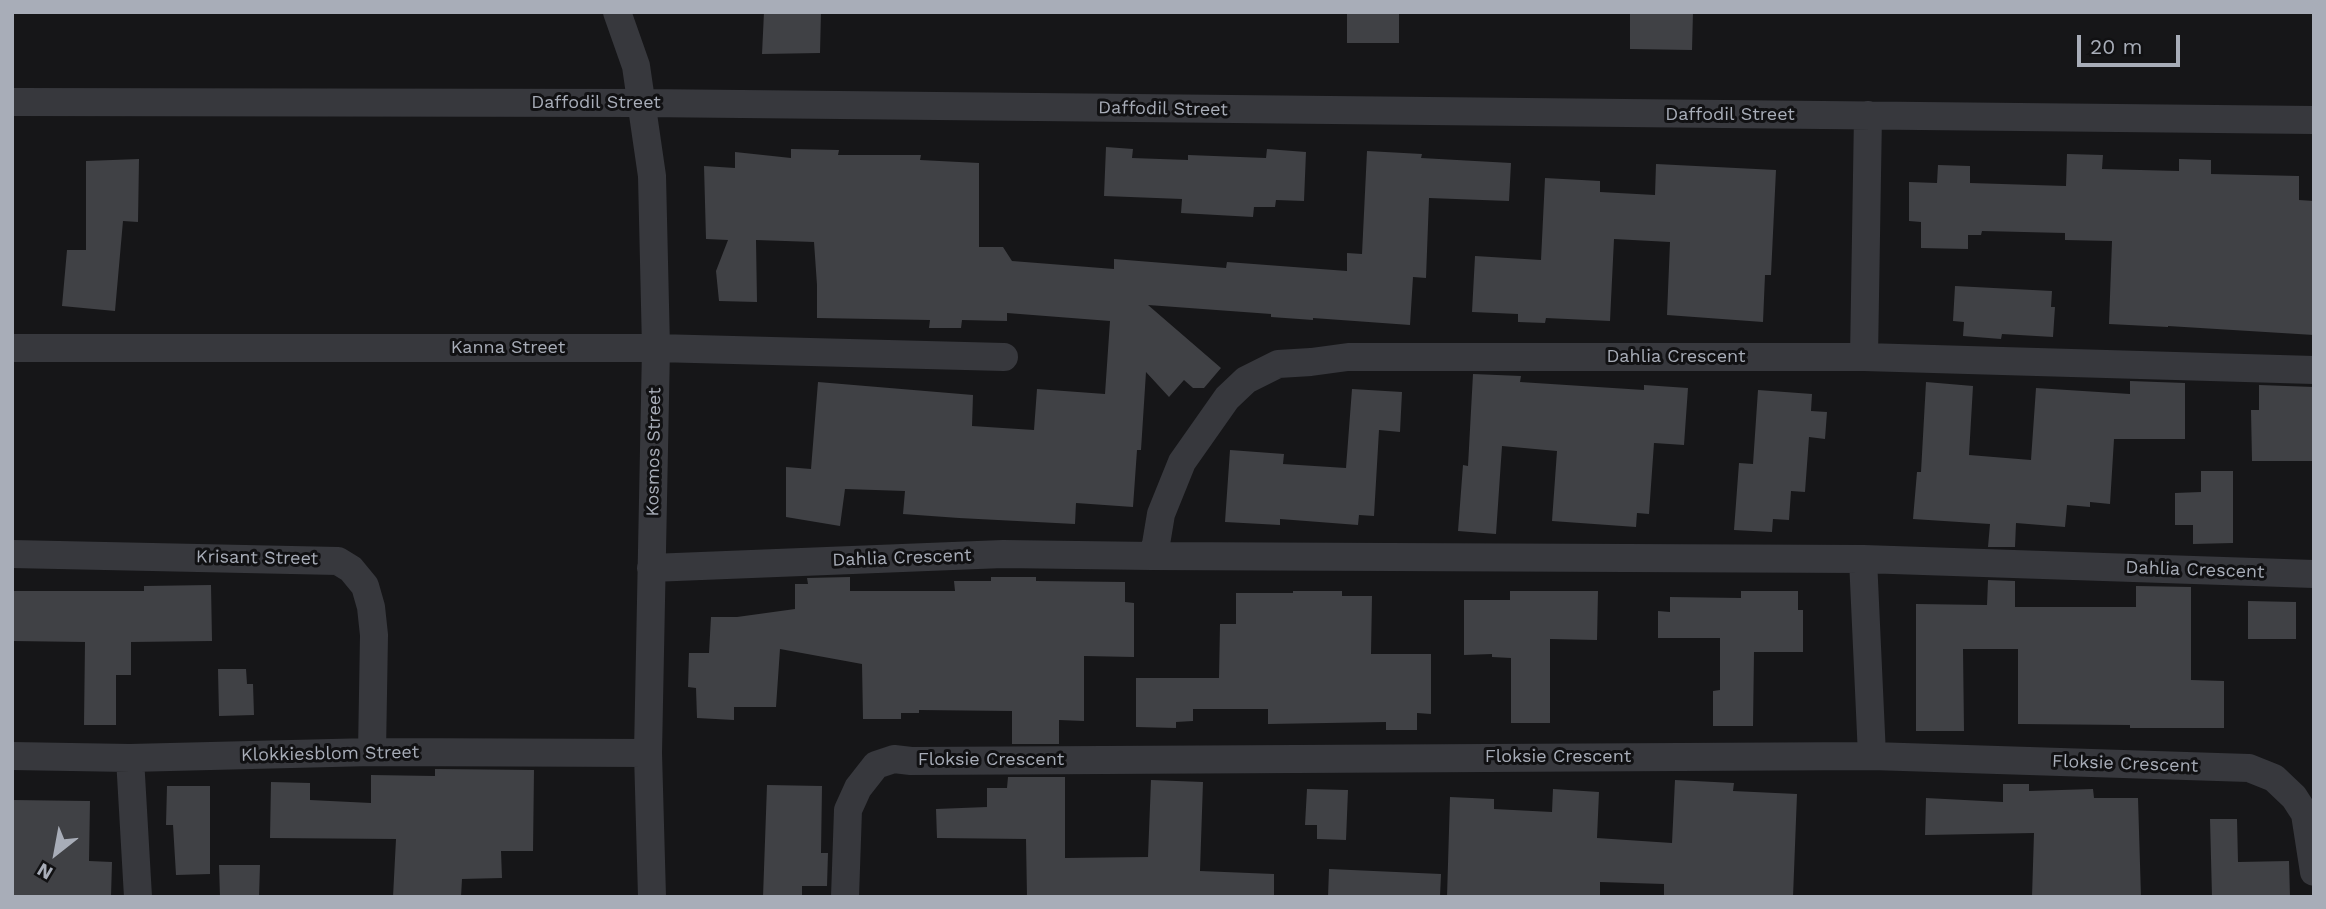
<!DOCTYPE html>
<style>
body{margin:0}
#map{position:relative;width:2326px;height:909px;overflow:hidden;background:#161618;font-family:"Work Sans",sans-serif}
canvas{display:block}
.frame{position:absolute;inset:0;border:14px solid #a8adb8;pointer-events:none}
.north{position:absolute;left:21px;top:818px;width:70px;height:70px;-webkit-text-stroke:5px #111113;paint-order:stroke;rotate:211deg;font-size:19px;font-weight:700;line-height:28px;text-align:center;color:#a8adb8}
.north::after{content:'';display:block;margin:auto;width:24px;height:32px;background:#a8adb8;clip-path:polygon(50% 0,100% 100%,50% 72%,0 100%)}
.scale{position:absolute;left:2077px;top:35px;width:103px;height:32px;box-sizing:border-box;border:4px solid #a8adb8;border-top:0;padding-left:9px;font-size:21px;line-height:24px;white-space:nowrap;color:#a8adb8;-webkit-text-stroke:5px #111113;paint-order:stroke}
</style>
<div id="map">
<canvas width="2326" height="909"></canvas>
<div class="frame"></div>
<div class="north">N</div>
<div class="scale">20 m</div>
</div>
<script>
const ctx = document.querySelector('canvas').getContext('2d');
ctx.lineJoin = 'round';
function fillPath(path, color) {
  ctx.fillStyle = color;
  ctx.fill(path, 'evenodd');
}
function poly(rows) {
  const path = new Path2D();
  for (const r of rows) {
    path.moveTo(r[0], r[1]);
    for (let i = 2; i < r.length; i += 2) path.lineTo(r[i], r[i + 1]);
  }
  return path;
}
function stroke(path, color, width, dash) {
  ctx.strokeStyle = color;
  ctx.lineWidth = width;
  ctx.lineCap = dash ? 'butt' : 'round';
  ctx.setLineDash(dash || []);
  ctx.stroke(path);
}
function drawText(font, color, halo, rows, align = 'center') {
  ctx.font = font + ' "Work Sans",sans-serif';
  ctx.lineWidth = 6;
  ctx.setLineDash([]);
  ctx.textBaseline = 'middle';
  ctx.strokeStyle = halo;
  ctx.fillStyle = color;
  for (const [text, x, y, turn = 0] of rows) {
    ctx.save();
    ctx.translate(x, y);
    ctx.rotate((+turn || 0) * Math.PI / 180);
    ctx.textAlign = isNaN(turn) ? turn : align;
    if (halo) ctx.strokeText(text, 0, 0);
    ctx.fillText(text, 0, 0);
    ctx.restore();
  }
}
const building = poly([
 [764,12,821,12,820,53,762,54],
 [1347,12,1399,12,1399,43,1347,43],
 [1630,12,1693,12,1692,50,1630,49],
 [1106,147,1133,149,1132,158,1188,160,1188,155,1266,158,1267,149,1306,152,1304,201,1276,200,1275,207,1254,207,1253,217,1181,213,1182,199,1104,196],
 [791,149,839,150,838,155,921,155,920,160,979,163,979,247,1003,247,1012,261,1114,269,1114,259,1226,268,1227,262,1347,271,1347,253,1362,254,1367,151,1422,154,1421,158,1511,163,1509,201,1429,198,1426,278,1413,277,1410,325,1313,318,1313,320,1271,317,1271,314,1148,305,1221,368,1204,388,1193,388,1184,380,1169,397,1146,372,1141,450,1137,450,1133,507,1076,503,1075,524,959,518,903,514,905,491,845,489,840,526,786,517,786,467,811,469,818,382,973,395,972,426,1034,430,1037,389,1105,394,1110,321,1007,313,1007,321,962,320,961,328,929,328,930,320,817,318,817,285,814,242,756,240,757,302,719,301,716,271,728,240,706,239,704,166,735,168,735,152,791,158],
 [2067,154,2103,155,2102,169,2179,171,2179,159,2211,160,2211,174,2299,176,2299,200,2314,201,2314,335,2168,326,2168,327,2109,324,2112,241,2065,240,2065,233,1982,231,1981,235,1968,235,1968,249,1921,248,1921,222,1909,221,1909,182,1937,183,1938,165,1970,166,1970,183,2066,186],
 [139,159,138,222,123,221,115,311,62,306,67,250,86,250,86,161],
 [1656,164,1776,170,1771,275,1765,275,1763,322,1667,315,1670,242,1614,239,1610,321,1546,318,1545,323,1518,322,1518,314,1472,312,1475,256,1541,260,1545,178,1600,181,1600,192,1655,195],
 [1955,286,2052,291,2051,307,2055,307,2053,337,2002,334,2001,339,1963,336,1964,322,1953,321],
 [1473,374,1521,376,1520,382,1644,390,1644,385,1688,388,1684,445,1654,443,1649,514,1637,513,1636,527,1552,521,1557,451,1502,446,1496,534,1458,531,1463,465,1468,466],
 [2130,381,2185,383,2185,439,2114,439,2110,504,2090,502,2090,507,2067,505,2065,527,2016,523,2015,547,1988,547,1990,524,1913,519,1917,472,1921,472,1926,382,1973,386,1969,455,2031,460,2036,388,2130,394],
 [2259,385,2314,387,2314,461,2252,461,2251,410,2259,410],
 [1352,389,1402,392,1400,432,1379,430,1374,516,1359,515,1358,525,1280,519,1280,525,1225,522,1230,450,1284,454,1283,464,1346,468],
 [1758,390,1812,394,1811,411,1827,412,1825,439,1809,437,1805,492,1791,491,1789,520,1773,519,1772,532,1734,530,1739,463,1753,464],
 [2201,471,2233,471,2233,543,2193,544,2193,525,2175,525,2175,493,2201,492],
 [850,577,850,591,955,591,954,581,991,581,991,577,1036,577,1036,581,1125,582,1125,602,1134,603,1134,657,1084,656,1084,721,1059,720,1059,744,1012,744,1012,711,919,710,919,713,901,713,901,719,863,719,862,664,780,649,776,707,734,707,734,720,697,718,696,688,688,687,689,653,709,653,711,617,737,617,795,609,795,584,808,584,807,578],
 [1988,580,2015,581,2015,607,2136,607,2136,586,2191,587,2191,680,2224,681,2224,728,2130,728,2130,725,2018,724,2018,649,1963,649,1964,731,1916,731,1916,604,1987,605],
 [211,585,212,641,131,642,131,675,116,675,116,725,84,725,85,642,12,641,12,591,144,591,144,586],
 [1293,591,1342,591,1342,596,1372,596,1371,654,1431,654,1431,714,1417,713,1417,730,1386,730,1386,722,1268,724,1268,709,1193,709,1193,721,1176,722,1176,728,1136,727,1136,678,1219,678,1220,624,1236,624,1236,593,1293,593],
 [1510,591,1598,591,1597,640,1550,639,1550,723,1511,723,1511,658,1492,657,1492,654,1464,655,1464,600,1510,600],
 [1741,591,1798,591,1798,610,1803,610,1803,652,1754,652,1753,726,1713,726,1713,691,1720,690,1720,638,1658,638,1658,611,1670,612,1670,597,1741,598],
 [2248,601,2296,602,2296,639,2248,639],
 [218,669,246,669,247,684,253,684,254,715,219,716],
 [435,769,534,770,533,851,501,851,502,878,462,879,461,897,393,897,396,839,270,838,271,782,310,783,310,800,371,803,371,775,435,776],
 [1008,777,1065,777,1065,858,1148,857,1151,780,1203,782,1200,871,1274,874,1274,897,1027,897,1026,839,937,838,936,809,987,807,987,788,1007,788],
 [1675,780,1734,783,1733,791,1797,794,1793,897,1664,897,1664,884,1600,882,1600,897,1447,897,1450,797,1494,799,1494,809,1552,812,1553,789,1599,792,1597,838,1672,843],
 [2003,784,2029,784,2029,791,2093,789,2094,798,2138,798,2141,897,2032,897,2034,833,1925,835,1926,798,2003,802],
 [767,785,822,786,821,853,828,853,827,886,802,886,802,897,763,897],
 [167,786,210,786,210,874,176,875,173,825,166,825],
 [1307,789,1348,790,1346,840,1317,839,1317,825,1305,825],
 [12,800,90,801,89,861,112,862,111,897,12,897],
 [2210,819,2237,819,2238,862,2289,861,2290,897,2212,897],
 [219,865,260,865,259,897,220,897],
 [1329,869,1441,874,1440,897,1328,897]
]);
const minor = poly([
 [617,12,636,66,652,176,656,348,648,753,652,897],
 [12,102,643,103,2314,120],
 [12,348,656,348,1004,357],
 [1864,357,1868,115],
 [12,554,338,561,351,569,365,586,371,607,374,635,372,752],
 [1152,556,1863,559,2314,574],
 [1863,559,1872,756],
 [651,568,1003,554,1152,556,1156,544,1161,514,1182,462,1227,398,1246,380,1278,364,1311,362,1348,357,1864,357,2314,370],
 [12,756,130,758,372,752,648,753],
 [130,758,138,897],
 [845,897,848,810,858,788,876,765,894,759,911,761,1872,756,2249,768,2274,778,2294,797,2305,814,2314,872]
]);
const streetNames = [
 ["Daffodil Street",596,103],
 ["Daffodil Street",1163,109,1],
 ["Daffodil Street",1730,115],
 ["Kanna Street",508,348],
 ["Dahlia Crescent",1676,357],
 ["Kosmos Street",654,452,-89],
 ["Krisant Street",257,558,1],
 ["Dahlia Crescent",902,558,-2],
 ["Dahlia Crescent",2195,570,2],
 ["Klokkiesblom Street",330,754,-1],
 ["Floksie Crescent",1558,757],
 ["Floksie Crescent",991,760],
 ["Floksie Crescent",2125,764,2]
];
fillPath(building, '#404145');
stroke(minor, '#37383d', 28);
drawText('18px', '#a8adb8', '#111113', streetNames);
</script>
